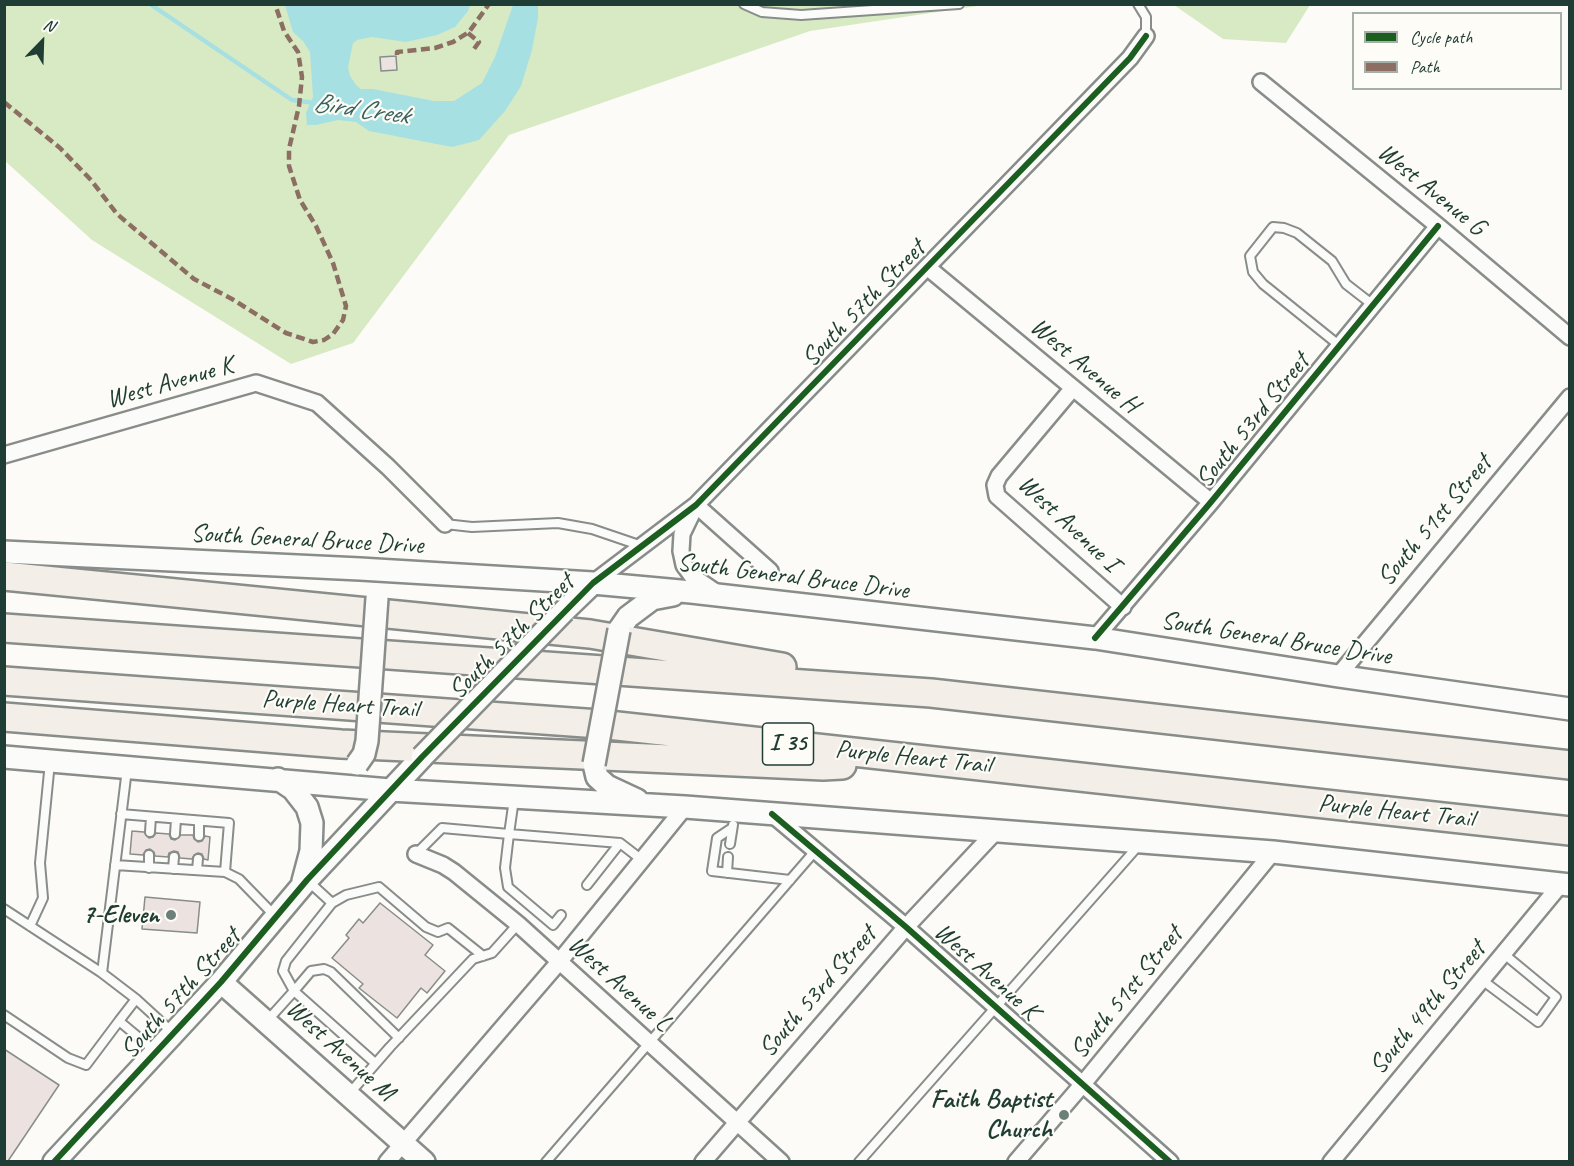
<!DOCTYPE html>
<style>
body{margin:0}
#map{position:relative;width:1574px;height:1166px;overflow:hidden;background:#fcfbf8;font-family:Caveat,sans-serif}
canvas{display:block}
.frame{position:absolute;inset:0;border:6px solid #1f3d34;pointer-events:none}
.legend{position:absolute;left:1352px;top:12px;width:210px;height:78px;box-sizing:border-box;background:#fdfcf7;border:2px solid #a4b0a9;margin:0;padding:8px 10px;list-style:none;font-size:18px;color:#1f3d34}
.legend li{display:flex;align-items:center;gap:12px;height:30px}
.legend b{width:30px;border:2px solid #a4b0a9}
.north{position:absolute;left:12px;top:12px;width:60px;height:60px;-webkit-text-stroke:4px #fdfcf7;paint-order:stroke;rotate:23deg;font-size:16px;font-weight:700;line-height:24px;text-align:center;color:#1f3d34}
.north::after{content:'';display:block;margin:auto;width:21px;height:27px;background:#1f3d34;clip-path:polygon(50% 0,100% 100%,50% 72%,0 100%)}
</style>
<div id="map">
<canvas width="1574" height="1166"></canvas>
<div class="frame"></div>
<ul class="legend">
<li><b style="height:8px;background:#1b5e20"></b>Cycle path</li>
<li><b style="height:8px;background:#8d6e63"></b>Path</li>
</ul>
<div class="north">N</div>
</div>
<script>
const ctx = document.querySelector('canvas').getContext('2d');
ctx.lineJoin = 'round';
function fillPath(path, color) {
  ctx.fillStyle = color;
  ctx.fill(path, 'evenodd');
}
function poly(rows) {
  const path = new Path2D();
  for (const r of rows) {
    path.moveTo(r[0], r[1]);
    for (let i = 2; i < r.length; i += 2) path.lineTo(r[i], r[i + 1]);
  }
  return path;
}
function stroke(path, color, width, dash) {
  ctx.strokeStyle = color;
  ctx.lineWidth = width;
  ctx.lineCap = dash ? 'butt' : 'round';
  ctx.setLineDash(dash || []);
  ctx.stroke(path);
}
function drawText(font, color, halo, rows, align = 'center') {
  ctx.font = font + ' Caveat,sans-serif';
  ctx.lineWidth = 4.5;
  ctx.setLineDash([]);
  ctx.textBaseline = 'middle';
  ctx.strokeStyle = halo;
  ctx.fillStyle = color;
  for (const [text, x, y, turn = 0] of rows) {
    ctx.save();
    ctx.translate(x, y);
    ctx.rotate((+turn || 0) * Math.PI / 180);
    ctx.textAlign = isNaN(turn) ? turn : align;
    if (halo) ctx.strokeText(text, 0, 0);
    ctx.fillText(text, 0, 0);
    ctx.restore();
  }
}
const green = poly([
 [5,5,984,5,810,31,509,135,353,343,291,364,92,240,5,161],
 [1174,5,1310,4,1310,5,1286,43,1223,39]
]);
const water = poly([
 [285,5,470,5,468,11,455,27,437,35,406,42,372,37,357,40,353,43,348,67,350,76,356,85,361,89,373,89,434,101,454,101,482,83,495,57,513,5,538,5,538,18,532,50,521,86,505,111,479,140,452,147,369,131,356,122,338,120,316,125,307,125,306,113,313,97,310,52,303,41,293,32]
]);
const stream = poly([
 [150,4,292,100,315,103]
]);
const building = poly([
 [396,56,397,70,381,71,380,57,396,56],
 [132,831,144,832,149,838,153,837,156,833,169,834,171,839,175,840,181,835,193,835,194,839,198,842,202,841,205,836,210,837,208,860,204,859,202,854,198,853,194,855,192,859,180,858,178,852,174,851,169,853,168,857,155,856,154,852,150,849,146,850,143,855,130,854,132,831],
 [145,897,200,902,197,933,142,929,145,897],
 [380,903,433,945,425,955,445,971,427,993,421,988,397,1018,359,988,363,984,332,958,349,938,346,935,359,919,363,923,380,903],
 [4,1049,59,1085,8,1161,4,1161,4,1049]
]);
const lane = poly([
 [744,4,762,12,801,15,959,4],
 [1138,4,1146,17,1146,36],
 [1340,346,1263,284,1253,272,1250,256,1273,227,1284,228,1297,233,1332,261,1346,284,1373,305],
 [445,524,472,527,558,523,592,529,642,546],
 [514,799,509,834,620,843,642,860],
 [121,814,229,823,225,872,239,879,274,915],
 [732,828,717,838,712,871,790,880],
 [150,832,151,817],
 [175,834,176,819],
 [199,836,199,821],
 [730,844,733,825],
 [416,854,442,828,509,834,505,868,508,887,553,925,561,915],
 [115,865,225,872],
 [149,868,149,855],
 [173,869,174,857],
 [197,870,198,859],
 [727,873,728,857],
 [308,881,332,903,346,895,379,887,426,927,438,932,448,928,483,956],
 [587,885,620,843],
 [332,903,286,961,283,971,294,991,311,971,324,969,331,972,399,1038],
 [4,909,102,973,136,999,172,1032],
 [30,926,43,898,40,863,50,762],
 [102,973,127,769],
 [1482,980,1538,1022,1556,997,1504,954],
 [4,1015,68,1058,86,1065,119,1021,155,1051],
 [119,1021,136,999],
 [267,1021,294,991,375,1063],
 [349,1094,390,1047,473,959,492,953,518,924],
 [546,1162,816,850],
 [859,1162,1138,846]
]);
const street = poly([
 [1261,82,1438,226,1570,337],
 [927,267,1211,502],
 [1073,388,999,476,995,485,997,496,1123,607],
 [4,455,256,383,317,403,388,467,445,524],
 [593,583,696,505,1130,58,1146,36],
 [717,593,692,576,684,565,681,551,682,534,696,505,770,571],
 [1095,638,1211,502,1438,226],
 [1338,676,1570,397],
 [772,814,906,927,1170,1162],
 [416,854,443,865,454,872,518,924,781,1162],
 [387,1162,559,962,685,807],
 [703,1162,906,927,996,831],
 [1016,1162,1082,1085,1273,852],
 [1331,1162,1561,884]
]);
const secondary = poly([
 [4,552,360,569,593,583,691,592,1095,638,1338,676,1570,709],
 [564,611,593,583],
 [619,630,628,617,652,599,673,595],
 [4,757,390,790,685,807,1273,852,1570,885],
 [594,764,597,777,607,786,637,800],
 [278,779,293,789,307,807,312,823,311,851,303,881],
 [221,982,424,1162],
 [54,1162,221,982,307,880,422,757]
]);
const highway = poly([
 [4,576,590,634,782,667],
 [4,628,931,693,1570,765],
 [4,681,599,724,1570,831],
 [4,717,341,744,823,766,842,765]
]);
const secondaryBridge = poly([
 [422,757,564,611],
 [357,764,364,754,367,741,377,598],
 [594,764,619,630]
]);
const quiet = poly([
 [468,33,479,42,474,49],
 [397,55,397,52,435,48,453,42,469,32,489,4],
 [4,102,60,148,91,180,117,214,194,279,232,299,286,333,313,342,324,340,333,334,343,320,346,306,333,263,316,226,300,200,289,166,289,149,299,106,302,77,298,52,284,31,275,4]
]);
const cycleway = poly([
 [1095,638,1211,502,1438,226],
 [772,814,906,927,1170,1162],
 [54,1162,221,982,307,880,422,757,593,583,696,505,1130,58,1146,36]
]);
const markers = [
 [171,915,6,"#6c8079"],
 [1064,1115,6,"#6c8079"]
];
const shields = [
 [788,744,51]
];
const shieldNames = [
 ["I 35",788,744]
];
const streetNames = [
 ["West Avenue G",1431,190,39],
 ["South 57th Street",864,304,-46],
 ["West Avenue H",1084,366,40],
 ["West Avenue K",170,383,-16],
 ["South 53rd Street",1253,421,-51],
 ["South 51st Street",1435,521,-50],
 ["West Avenue I",1068,524,43],
 ["South General Bruce Drive",307,540,3],
 ["South General Bruce Drive",793,577,7],
 ["South 57th Street",512,637,-45],
 ["South General Bruce Drive",1276,639,9],
 ["Purple Heart Trail",340,705,4],
 ["Purple Heart Trail",913,758,6],
 ["Purple Heart Trail",1396,812,6],
 ["West Avenue K",986,972,42],
 ["West Avenue L",619,984,42],
 ["South 53rd Street",818,992,-49],
 ["South 51st Street",1127,993,-51],
 ["South 57th Street",181,994,-48],
 ["South 49th Street",1428,1008,-50],
 ["West Avenue M",340,1051,42]
];
const poiNames = [
 ["7-Eleven",159,915],
 ["Faith Baptist",1052,1100],
 ["Church",1052,1130]
];
const waterNames = [
 ["Bird Creek",361,110,8]
];
fillPath(green, '#d7eac3');
fillPath(water, '#a7e0e2');
stroke(stream, '#a7e0e2', 4.5);
fillPath(building, '#ece3e0');
stroke(building, '#888d8a', 1.5);
stroke(lane, '#888d8a', 12);
stroke(street, '#888d8a', 20);
stroke(secondary, '#888d8a', 26);
stroke(highway, '#888d8a', 32);
stroke(lane, '#fbfbf9', 8);
stroke(street, '#fbfbf9', 15);
stroke(secondary, '#fbfbf9', 21);
stroke(highway, '#f3eee7', 27);
stroke(secondaryBridge, '#888d8a', 26, []);
stroke(secondaryBridge, '#fbfbf9', 21);
stroke(quiet, '#8d6e63', 4.5, [9, 4.5]);
stroke(cycleway, '#1b5e20', 6);
for (const [x, y, r, color] of markers) {
  const dot = new Path2D();
  dot.arc(x, y, r, 0, 2 * Math.PI);
  ctx.fillStyle = color;
  ctx.fill(dot);
  stroke(dot, '#fdfcf7', 2);
}
for (const [x, y, w] of shields) {
  const box = new Path2D();
  box.roundRect(x - w / 2, y - 21, w, 42, 4.5);
  ctx.fillStyle = '#fdfcf7';
  ctx.fill(box);
  stroke(box, '#1f3d34', 1.5);
}
drawText('bold 24px', '#1f3d34', null, shieldNames);
drawText('26px', '#1f3d34', '#fdfcf7', streetNames);
drawText('bold 26px', '#1f3d34', '#fdfcf7', poiNames, 'right');
drawText('italic 27px', '#38635d', '#fdfcf7', waterNames);
</script>
